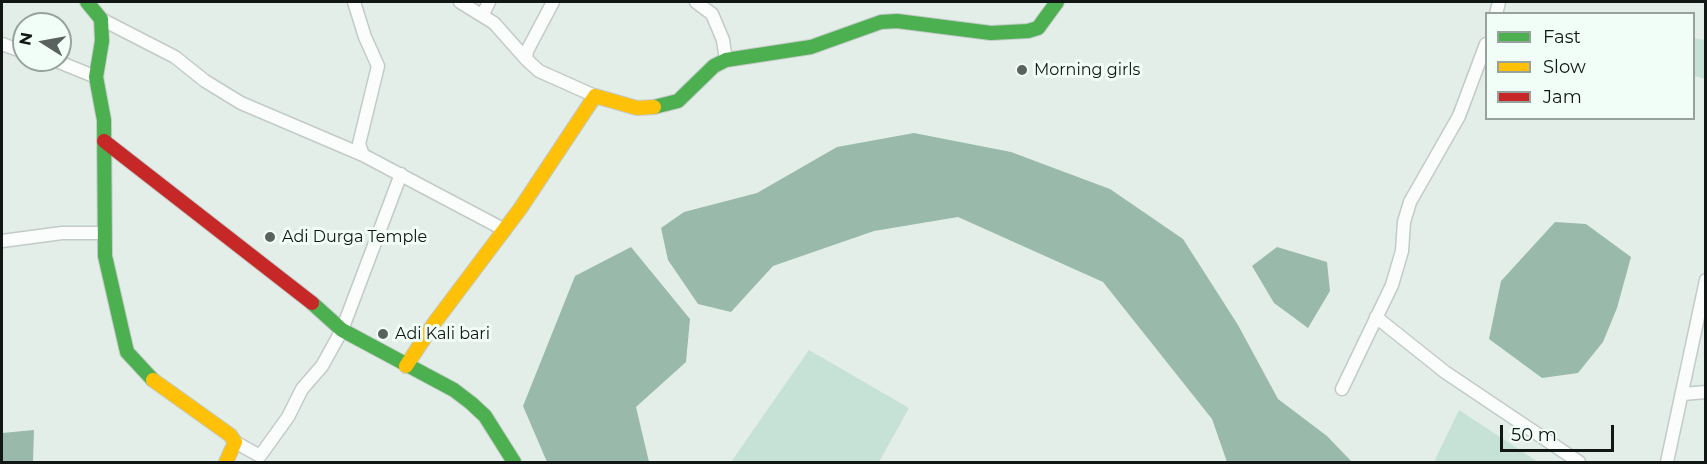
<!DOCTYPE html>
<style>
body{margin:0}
#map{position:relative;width:1707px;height:464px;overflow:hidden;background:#e3eee9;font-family:Montserrat,sans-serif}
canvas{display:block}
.frame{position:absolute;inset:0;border:3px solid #101714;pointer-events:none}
.legend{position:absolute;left:1485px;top:12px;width:210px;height:108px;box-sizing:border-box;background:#f1fef8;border:2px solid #97a29d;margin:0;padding:8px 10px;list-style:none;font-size:18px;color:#101714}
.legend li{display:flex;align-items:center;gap:12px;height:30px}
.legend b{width:30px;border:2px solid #97a29d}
.north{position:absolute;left:12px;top:12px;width:60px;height:60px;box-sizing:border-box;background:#f1fef8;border:2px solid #97a29d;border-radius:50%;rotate:281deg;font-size:16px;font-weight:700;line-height:24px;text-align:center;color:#101714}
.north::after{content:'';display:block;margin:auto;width:21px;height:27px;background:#5a625f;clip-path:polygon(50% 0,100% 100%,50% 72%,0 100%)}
.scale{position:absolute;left:1500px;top:425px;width:114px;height:27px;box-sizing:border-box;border:3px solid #101714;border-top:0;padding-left:8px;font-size:18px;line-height:21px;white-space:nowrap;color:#101714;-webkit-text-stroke:4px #f1fef8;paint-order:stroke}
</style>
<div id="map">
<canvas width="1707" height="464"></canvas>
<div class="frame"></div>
<ul class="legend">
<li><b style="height:8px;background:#4caf50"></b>Fast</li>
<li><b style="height:8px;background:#ffc107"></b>Slow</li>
<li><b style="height:8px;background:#c62828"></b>Jam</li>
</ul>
<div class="north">N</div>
<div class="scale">50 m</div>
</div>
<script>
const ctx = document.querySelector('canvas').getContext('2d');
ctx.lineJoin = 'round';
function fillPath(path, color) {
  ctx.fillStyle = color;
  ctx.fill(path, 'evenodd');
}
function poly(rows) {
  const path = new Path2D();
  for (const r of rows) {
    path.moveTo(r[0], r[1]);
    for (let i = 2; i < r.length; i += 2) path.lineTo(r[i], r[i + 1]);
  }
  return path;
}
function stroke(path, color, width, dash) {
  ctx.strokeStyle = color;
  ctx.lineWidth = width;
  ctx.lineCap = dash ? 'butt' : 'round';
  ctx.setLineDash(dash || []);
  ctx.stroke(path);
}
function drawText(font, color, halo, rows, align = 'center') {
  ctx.font = font + ' Montserrat,sans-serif';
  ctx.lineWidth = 6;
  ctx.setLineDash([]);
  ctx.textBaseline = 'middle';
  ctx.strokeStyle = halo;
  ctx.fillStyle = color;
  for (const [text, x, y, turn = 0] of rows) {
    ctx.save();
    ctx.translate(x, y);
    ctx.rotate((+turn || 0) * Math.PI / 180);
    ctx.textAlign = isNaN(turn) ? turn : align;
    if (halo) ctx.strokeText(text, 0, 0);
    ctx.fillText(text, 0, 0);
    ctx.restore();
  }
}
const green = poly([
 [1694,38,1705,40,1705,79,1694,76],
 [809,350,909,408,879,462,731,462],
 [1459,410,1538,462,1434,462]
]);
const water = poly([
 [914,133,1011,152,1110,189,1183,239,1238,325,1278,399,1327,436,1352,462,1227,462,1212,419,1103,282,958,217,874,231,773,266,731,312,698,304,668,260,661,228,684,212,757,193,837,147],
 [1555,222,1586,224,1631,257,1617,308,1603,342,1578,373,1542,378,1489,339,1501,281],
 [631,247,690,319,686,362,636,407,649,462,547,462,523,406,575,276],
 [1277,247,1327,262,1330,291,1308,328,1274,303,1252,266],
 [34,430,33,462,2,462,2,433]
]);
const street = poly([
 [354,2,365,37,378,66,359,144,363,155,505,230],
 [460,2,494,23,526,59],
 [553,2,527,51,526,59,539,71,595,96],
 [696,2,712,14,723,40,726,60],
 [483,14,489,2],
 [1496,14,1499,2],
 [101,19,175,57,205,81,241,103,363,155],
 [2,44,24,52],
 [54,60,96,77],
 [2,241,62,233,105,233],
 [1376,317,1445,372,1579,462],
 [1342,389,1392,285,1402,251,1404,222,1410,202,1459,116,1486,44],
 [1683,394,1706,392],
 [235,442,260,456,288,417,302,389,322,366,342,330,401,174],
 [1667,462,1706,280]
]);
const fast = poly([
 [87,2,101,19,102,41,96,77,104,120,105,256,127,352,153,380],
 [654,107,678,101,714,66,726,60,811,47,881,22,897,21,991,33,1028,31,1038,28,1057,2],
 [312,303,342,330,454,390,471,403,485,416,514,462]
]);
const slow = poly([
 [406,366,435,322,520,209,595,96,637,108,654,107],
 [153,380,230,435,235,442,226,462]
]);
const jam = poly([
 [104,141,312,303]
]);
const markers = [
 [1022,70,6,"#5a625f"],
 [270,237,6,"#5a625f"],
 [383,334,6,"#5a625f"]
];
const poiNames = [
 ["Morning girls",1034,70],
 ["Adi Durga Temple",282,237],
 ["Adi Kali bari",395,334]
];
fillPath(green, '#c6e1d5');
fillPath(water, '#99baab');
stroke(street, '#c3cbc7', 15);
stroke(fast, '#c3cbc7', 16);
stroke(slow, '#c3cbc7', 16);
stroke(jam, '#c3cbc7', 16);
stroke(street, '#fbfcfc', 12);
stroke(fast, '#4caf50', 14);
stroke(slow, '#ffc107', 14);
stroke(jam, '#c62828', 14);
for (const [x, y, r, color] of markers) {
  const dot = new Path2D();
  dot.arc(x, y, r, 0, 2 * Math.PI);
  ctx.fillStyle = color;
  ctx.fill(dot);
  stroke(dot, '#f1fef8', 2);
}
drawText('16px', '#101714', '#f1fef8', poiNames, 'left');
</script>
